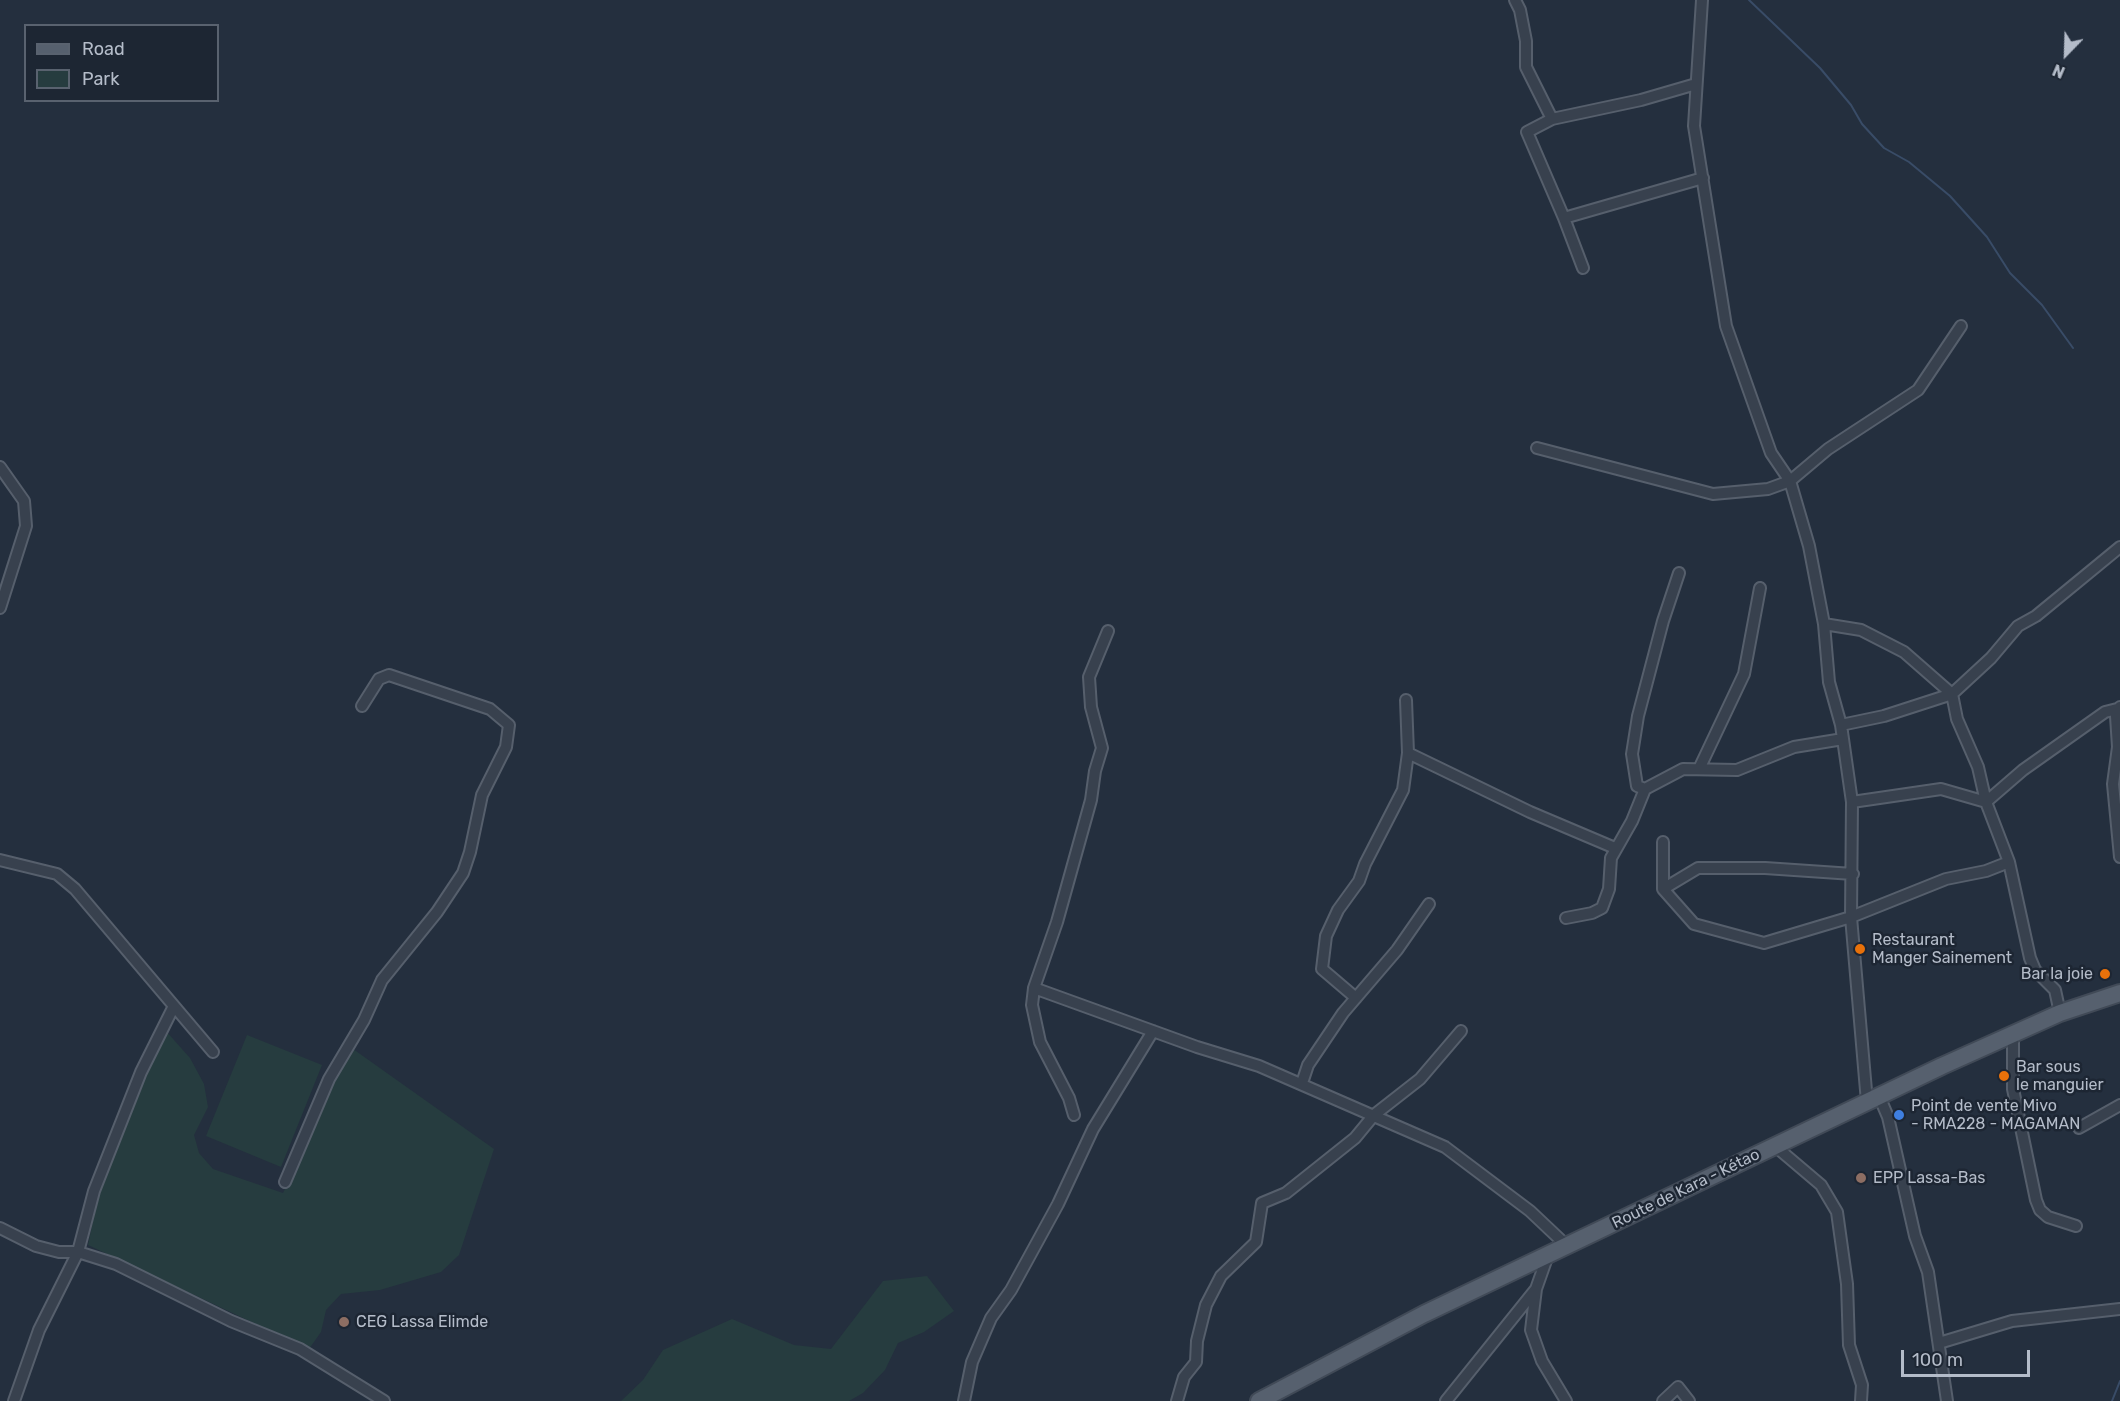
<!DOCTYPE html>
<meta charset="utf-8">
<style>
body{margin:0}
#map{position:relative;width:2120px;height:1401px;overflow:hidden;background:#242f3e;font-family:Rubik,sans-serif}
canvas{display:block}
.legend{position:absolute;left:24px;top:24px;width:195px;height:78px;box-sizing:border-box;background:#1d2633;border:2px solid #59626f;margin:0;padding:8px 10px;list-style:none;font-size:18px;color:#b4bcc9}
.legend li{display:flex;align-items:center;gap:12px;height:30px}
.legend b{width:30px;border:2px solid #59626f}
.north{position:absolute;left:2036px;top:24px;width:60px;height:60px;-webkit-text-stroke:4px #1d2633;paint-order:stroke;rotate:203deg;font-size:16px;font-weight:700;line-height:24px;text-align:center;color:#b4bcc9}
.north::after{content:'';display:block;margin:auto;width:21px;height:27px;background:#b4bcc9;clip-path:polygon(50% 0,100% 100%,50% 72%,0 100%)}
.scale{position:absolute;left:1901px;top:1350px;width:129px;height:27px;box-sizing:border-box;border:3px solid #b4bcc9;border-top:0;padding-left:8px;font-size:18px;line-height:21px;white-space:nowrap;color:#b4bcc9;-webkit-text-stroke:4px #1d2633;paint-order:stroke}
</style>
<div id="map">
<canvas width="2120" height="1401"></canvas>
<ul class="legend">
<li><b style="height:8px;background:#56606e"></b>Road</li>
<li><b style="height:16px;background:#263c3f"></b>Park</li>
</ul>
<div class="north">N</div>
<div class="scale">100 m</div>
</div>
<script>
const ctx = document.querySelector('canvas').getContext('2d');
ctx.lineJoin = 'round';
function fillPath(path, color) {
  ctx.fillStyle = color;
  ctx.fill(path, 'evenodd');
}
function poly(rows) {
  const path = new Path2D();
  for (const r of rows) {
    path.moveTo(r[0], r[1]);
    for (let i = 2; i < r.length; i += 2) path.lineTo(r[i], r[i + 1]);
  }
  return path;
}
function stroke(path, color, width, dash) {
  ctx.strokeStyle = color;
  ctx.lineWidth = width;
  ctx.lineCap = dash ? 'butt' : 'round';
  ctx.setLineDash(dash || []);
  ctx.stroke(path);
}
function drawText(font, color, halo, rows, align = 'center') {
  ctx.font = font + ' Rubik,sans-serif';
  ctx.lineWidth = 5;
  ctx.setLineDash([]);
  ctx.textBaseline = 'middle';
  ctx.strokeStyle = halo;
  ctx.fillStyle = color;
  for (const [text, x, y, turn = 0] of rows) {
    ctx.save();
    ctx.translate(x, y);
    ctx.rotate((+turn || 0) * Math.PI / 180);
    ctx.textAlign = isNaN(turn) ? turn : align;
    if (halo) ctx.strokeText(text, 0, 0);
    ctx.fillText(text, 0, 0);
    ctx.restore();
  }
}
const green = poly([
 [166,1031,190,1058,204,1084,208,1107,194,1135,199,1153,213,1169,283,1193,307,1144,346,1044,494,1149,459,1255,441,1272,380,1290,341,1294,326,1310,321,1332,309,1349,88,1245,98,1197,128,1115],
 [247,1035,322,1065,281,1167,206,1136],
 [927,1276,954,1311,924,1332,898,1343,885,1370,863,1393,849,1401,621,1401,643,1380,663,1350,732,1319,794,1345,831,1349,883,1281]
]);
const stream = poly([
 [1749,0,1820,68,1851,105,1862,124,1884,148,1909,162,1950,196,1987,237,2010,273,2042,305,2073,348],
 [2112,1401,2120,1381]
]);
const minor = poly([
 [1515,0,1520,10,1526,41,1526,67,1552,119],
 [1702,0,1694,126,1726,326,1771,453,1790,481,1809,546,1824,624,1829,682,1841,725,1852,802,1851,917,1946,879,1986,871,2009,862],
 [1564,218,1703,178],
 [1583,268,1564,218,1527,132,1552,119,1641,100,1696,84],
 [1537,448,1713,494,1768,489,1790,481,1828,449,1918,390,1961,326],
 [0,467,24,501,26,526,0,608],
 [1824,624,1861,630,1904,652,1952,694],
 [2120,707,2116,716,2118,747,2113,784,2120,857],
 [1841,725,1884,716,1952,694],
 [1408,753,1530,812,1615,848],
 [1699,769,1744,674,1760,588],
 [1645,789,1637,786,1632,754,1638,716,1663,621,1679,573],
 [1852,802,1941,789,1986,802,2023,770,2105,712,2117,709],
 [1663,842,1663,889,1694,924,1764,943,1851,917,1867,1102],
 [0,860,57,874,75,889,213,1052],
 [1663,889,1698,868,1765,868,1853,874],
 [1566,918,1592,913,1602,908,1609,889,1611,858,1632,821,1645,789,1683,769,1737,770,1794,747,1843,739],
 [1034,988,1197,1047,1259,1066,1445,1147,1530,1211,1567,1246],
 [1356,998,1322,969,1326,936,1338,910,1359,881,1365,864,1403,790,1408,753,1406,700],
 [2060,1013,2055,990,2035,970,2030,958,2009,862,1986,802,1978,767,1957,719,1952,694,1991,658,2018,626,2036,616,2120,547],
 [2013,1035,2013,1089,2036,1200,2040,1210,2048,1217,2076,1226],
 [1302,1083,1308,1065,1343,1013,1397,950,1429,904],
 [1879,1096,1888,1117,1915,1236,1928,1272,1947,1401],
 [1074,1115,1069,1098,1040,1042,1032,1005,1034,988,1057,922,1091,800,1095,771,1102,748,1091,707,1089,677,1108,631],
 [2079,1128,2120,1105],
 [1775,1146,1821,1185,1837,1212,1847,1284,1849,1345,1862,1385,1861,1401],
 [285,1182,329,1079,364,1020,382,980,437,912,463,873,470,852,482,795,506,747,509,725,490,709,389,675,379,679,362,706],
 [0,1228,36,1246,59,1252,78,1252,116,1264,231,1321,300,1349,384,1401],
 [1548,1255,1536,1289,1531,1330,1542,1361,1566,1401],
 [1939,1343,2012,1321,2120,1309],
 [14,1401,39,1330,78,1252,94,1191,141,1072,174,1006],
 [964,1401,972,1362,991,1318,1011,1290,1058,1204,1093,1129,1153,1031],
 [1177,1401,1184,1377,1196,1362,1197,1341,1206,1305,1221,1276,1256,1242,1262,1203,1286,1193,1355,1138,1374,1115,1420,1079,1461,1031],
 [1446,1401,1536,1289],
 [1663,1401,1678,1387,1689,1401]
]);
const primary = poly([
 [1259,1401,1424,1314,1942,1066,2060,1013,2120,993]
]);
const markers = [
 [1860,949,6,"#e8710a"],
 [2105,974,6,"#e8710a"],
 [2004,1076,6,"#e8710a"],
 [1899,1115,6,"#3f7fe0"],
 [1861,1178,6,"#8d6e63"],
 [344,1322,6,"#8d6e63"]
];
const poiNames = [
 ["Restaurant",1872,940],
 ["Manger Sainement",1872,958],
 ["Bar la joie",2093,974,"right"],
 ["Bar sous",2016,1067],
 ["le manguier",2016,1085],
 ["Point de vente Mivo",1911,1106],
 ["- RMA228 - MAGAMAN",1911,1124],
 ["EPP Lassa-Bas",1873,1178],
 ["CEG Lassa Elimde",356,1322]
];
const streetNames = [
 ["Route de Kara - Kétao",1686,1189,-26]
];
fillPath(green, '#263c3f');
stroke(stream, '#394c67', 2);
stroke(minor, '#565f6c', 14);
stroke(primary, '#414a57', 20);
stroke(minor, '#38414e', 10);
stroke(primary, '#56606e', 16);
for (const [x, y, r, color] of markers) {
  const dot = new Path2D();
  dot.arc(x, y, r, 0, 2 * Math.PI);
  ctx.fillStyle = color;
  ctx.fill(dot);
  stroke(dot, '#1d2633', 2);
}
drawText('16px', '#b4bcc9', '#1d2633', poiNames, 'left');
drawText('16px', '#b4bcc9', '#1d2633', streetNames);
</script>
